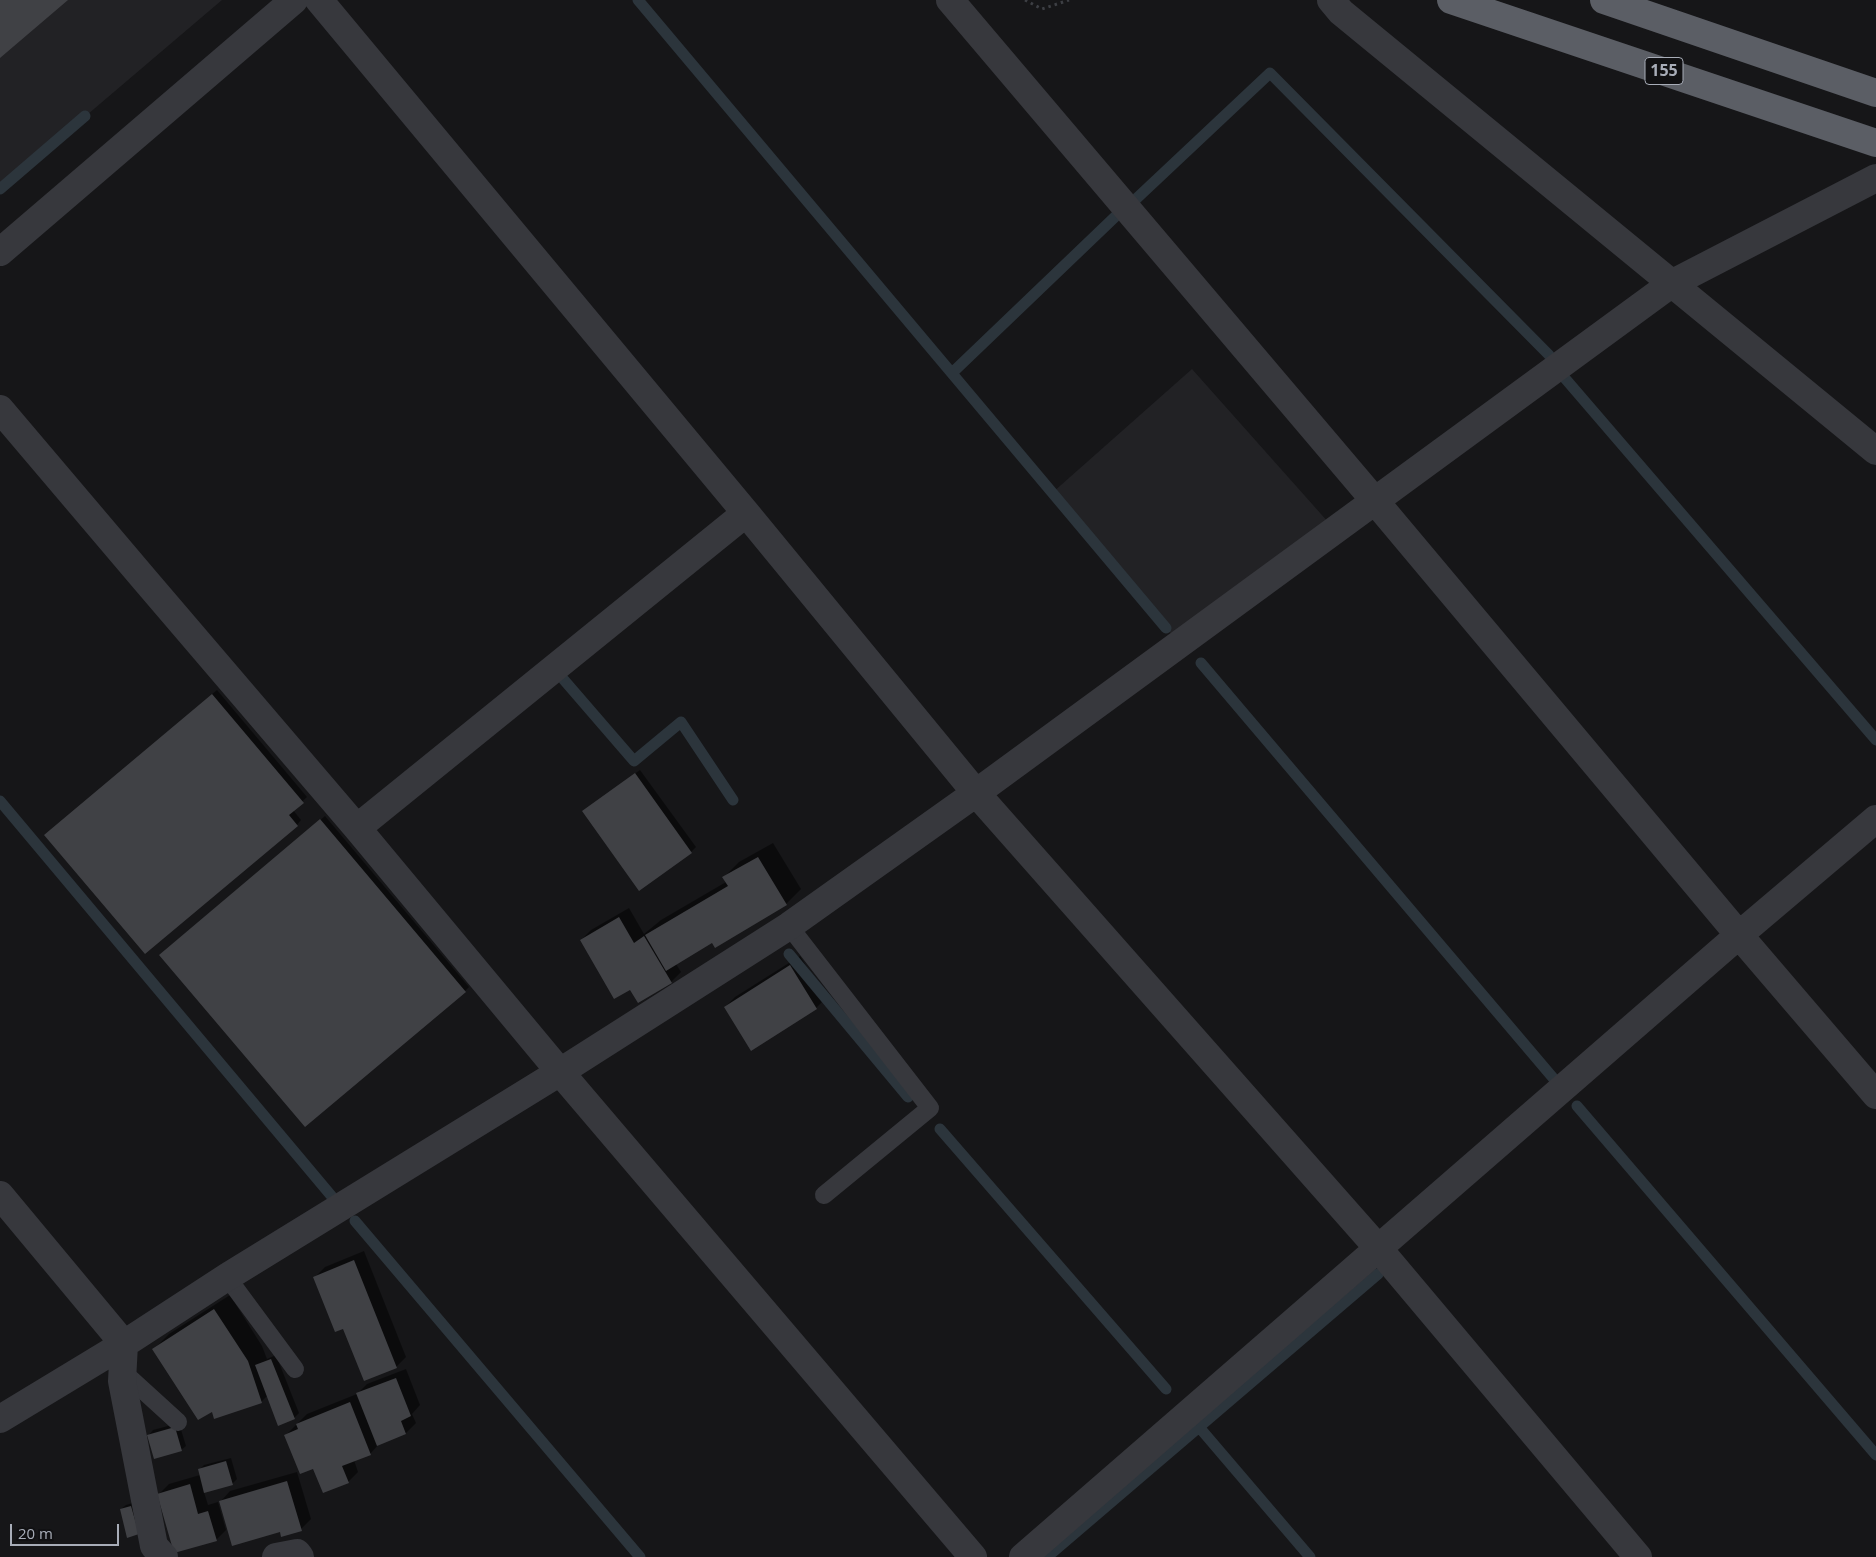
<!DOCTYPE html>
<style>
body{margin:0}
#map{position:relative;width:1876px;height:1557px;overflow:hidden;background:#161618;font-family:"Open Sans",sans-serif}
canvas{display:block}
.scale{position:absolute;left:10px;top:1524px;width:109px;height:22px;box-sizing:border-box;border:2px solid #a8adb8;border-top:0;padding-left:6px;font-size:15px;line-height:18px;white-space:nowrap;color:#a8adb8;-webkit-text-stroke:4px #111113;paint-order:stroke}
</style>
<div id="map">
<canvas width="1876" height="1557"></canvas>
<div class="scale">20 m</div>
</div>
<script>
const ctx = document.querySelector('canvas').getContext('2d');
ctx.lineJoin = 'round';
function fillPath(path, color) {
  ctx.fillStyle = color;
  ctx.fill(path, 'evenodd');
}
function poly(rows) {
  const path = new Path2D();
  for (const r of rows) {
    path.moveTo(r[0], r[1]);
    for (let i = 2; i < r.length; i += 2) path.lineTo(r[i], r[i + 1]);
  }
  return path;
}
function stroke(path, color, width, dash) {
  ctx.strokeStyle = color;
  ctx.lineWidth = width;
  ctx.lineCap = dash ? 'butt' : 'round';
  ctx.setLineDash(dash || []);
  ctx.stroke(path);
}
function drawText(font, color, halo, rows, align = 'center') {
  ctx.font = font + ' "Open Sans",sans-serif';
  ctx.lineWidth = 5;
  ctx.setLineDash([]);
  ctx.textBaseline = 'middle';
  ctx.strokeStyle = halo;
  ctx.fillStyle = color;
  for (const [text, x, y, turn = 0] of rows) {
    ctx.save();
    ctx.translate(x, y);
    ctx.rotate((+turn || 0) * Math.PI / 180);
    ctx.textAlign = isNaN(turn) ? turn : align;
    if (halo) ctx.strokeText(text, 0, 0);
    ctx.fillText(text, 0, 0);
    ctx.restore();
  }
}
const built = poly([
 [0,0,222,0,0,189],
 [1192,369,1329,523,1173,636,1052,493]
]);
const shadow = poly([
 [217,690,307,797,293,810,301,820,297,825,51,830],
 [640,770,696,847,691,852,583,811],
 [325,816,469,987,465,991,165,950],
 [773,843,801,889,786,904,712,942,676,964,681,972,671,982,630,988,581,940,591,930,629,908,644,934,661,920,726,882,724,877,739,862],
 [800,956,826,998,816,1008,725,1007,735,997],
 [364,1251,406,1357,396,1367,344,1328,315,1277,325,1267],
 [230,1295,262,1346,267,1359,276,1355,299,1413,294,1418,279,1424,268,1395,261,1402,212,1410,154,1349,169,1334],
 [406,1369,420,1405,412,1414,416,1423,406,1433,380,1443,370,1454,354,1460,358,1472,348,1482,314,1467,286,1435,307,1414,357,1394,367,1384],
 [179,1423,186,1446,181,1450,149,1435,153,1430],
 [231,1458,237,1479,232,1484,204,1492,208,1505,218,1502,226,1530,216,1540,159,1494,169,1484,200,1475,199,1470,204,1465],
 [297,1472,311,1519,301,1529,221,1501,230,1491],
 [136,1502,143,1529,121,1509,126,1505]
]);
const stream = poly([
 [638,0,1166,628],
 [0,189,85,116],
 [1136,199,1270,73,1549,355],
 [952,373,1118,214],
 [1563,376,1876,740],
 [1201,663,1554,1079],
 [564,680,634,761,681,722,733,800],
 [0,801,334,1199],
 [789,954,908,1097],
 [1577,1106,1876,1455],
 [940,1129,1166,1389],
 [355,1221,640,1557],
 [1199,1427,1310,1557],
 [1047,1557,1378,1274]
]);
const building = poly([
 [0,0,68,0,0,58],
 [212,694,304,803,289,815,298,826,145,954,44,835],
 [635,773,692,853,639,891,582,811],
 [320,819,466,992,305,1127,159,955],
 [758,857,787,905,715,948,712,943,666,971,645,935,728,886,722,877],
 [619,917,634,943,644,936,672,983,638,1003,630,990,614,999,580,940],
 [790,965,817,1009,751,1051,724,1007],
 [354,1260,397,1368,364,1381,343,1329,335,1332,313,1277],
 [214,1309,248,1361,262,1403,214,1419,212,1412,198,1420,152,1349],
 [271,1359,295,1419,278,1426,255,1365],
 [396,1378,411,1416,401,1421,406,1434,377,1446,356,1393],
 [350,1402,371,1455,342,1466,349,1483,323,1493,313,1469,300,1474,284,1435,298,1429,296,1424],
 [175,1427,182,1451,154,1459,147,1435],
 [226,1461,233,1485,204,1493,198,1469],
 [287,1481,302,1531,281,1537,280,1532,232,1546,219,1501],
 [190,1484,198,1514,208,1511,217,1541,174,1553,157,1494],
 [131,1506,139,1534,127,1538,120,1509]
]);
const path = poly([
 [1025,0,1042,9,1069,0]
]);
const service = poly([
 [789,926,930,1108,824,1195],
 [227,1277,295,1369],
 [122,1371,178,1422]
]);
const minor = poly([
 [319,0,746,513,976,793,1378,1248,1638,1557],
 [950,0,1375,501,1739,935,1876,1095],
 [1331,0,1341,12,1876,451],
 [0,252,294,0],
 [0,409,145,580,357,828,560,1072,973,1557],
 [357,828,746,513],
 [0,1195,124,1344,122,1381,154,1546,164,1557],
 [0,1419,124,1344,227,1277,560,1072,789,926,976,793,1671,284,1876,178],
 [276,1557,297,1553,300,1557],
 [1023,1557,1739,935,1876,819]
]);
const trunk = poly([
 [1451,0,1876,143],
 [1604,0,1876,93]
]);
const shields = [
 [1664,71,38]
];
const shieldNames = [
 ["155",1664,71]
];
fillPath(built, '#222225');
fillPath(shadow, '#0007');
stroke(stream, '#2c353c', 11);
fillPath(building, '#404145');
stroke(path, '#3d3f44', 3, [2.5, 4]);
stroke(service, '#37383d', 18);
stroke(minor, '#37383d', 28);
stroke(trunk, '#5b5e65', 28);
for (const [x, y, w] of shields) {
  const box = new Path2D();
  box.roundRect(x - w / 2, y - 13.5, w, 27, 4);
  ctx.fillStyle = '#111113';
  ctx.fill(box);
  stroke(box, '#a8adb8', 1);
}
drawText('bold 16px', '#a8adb8', null, shieldNames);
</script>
